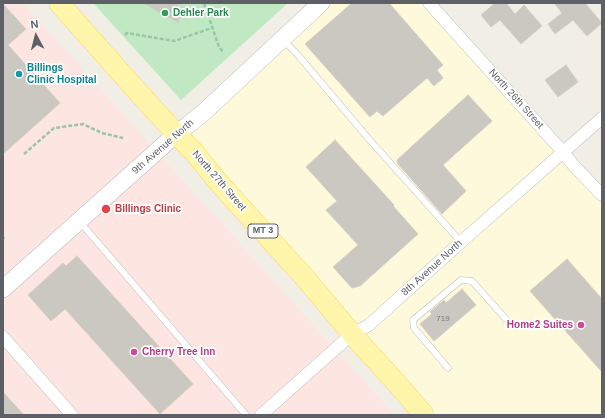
<!DOCTYPE html>
<style>
body{margin:0}
#map{position:relative;width:605px;height:418px;overflow:hidden;background:#f0eee5;font-family:Helvetica,sans-serif}
canvas{display:block}
.frame{position:absolute;inset:0;border:4px solid #5d6066;pointer-events:none}
.north{position:absolute;left:16px;top:16px;width:40px;height:40px;-webkit-text-stroke:3px #fff;paint-order:stroke;rotate:353deg;font-size:11px;font-weight:700;line-height:16px;text-align:center;color:#5d6066}
.north::after{content:'';display:block;margin:auto;width:14px;height:18px;background:#5d6066;clip-path:polygon(50% 0,100% 100%,50% 72%,0 100%)}
</style>
<div id="map">
<canvas width="605" height="418"></canvas>
<div class="frame"></div>
<div class="north">N</div>
</div>
<script>
const ctx = document.querySelector('canvas').getContext('2d');
ctx.lineJoin = 'round';
function fillPath(path, color) {
  ctx.fillStyle = color;
  ctx.fill(path, 'evenodd');
}
function poly(rows) {
  const path = new Path2D();
  for (const r of rows) {
    path.moveTo(r[0], r[1]);
    for (let i = 2; i < r.length; i += 2) path.lineTo(r[i], r[i + 1]);
  }
  return path;
}
function stroke(path, color, width, dash) {
  ctx.strokeStyle = color;
  ctx.lineWidth = width;
  ctx.lineCap = dash ? 'butt' : 'round';
  ctx.setLineDash(dash || []);
  ctx.stroke(path);
}
function drawText(font, color, halo, rows, align = 'center') {
  ctx.font = font + ' Helvetica,sans-serif';
  ctx.lineWidth = 3.5;
  ctx.setLineDash([]);
  ctx.textBaseline = 'middle';
  ctx.strokeStyle = halo;
  ctx.fillStyle = color;
  for (const [text, x, y, turn = 0] of rows) {
    ctx.save();
    ctx.translate(x, y);
    ctx.rotate((+turn || 0) * Math.PI / 180);
    ctx.textAlign = isNaN(turn) ? turn : align;
    if (halo) ctx.strokeText(text, 0, 0);
    ctx.fillText(text, 0, 0);
    ctx.restore();
  }
}
const commercial = poly([
 [319,3,429,3,602,197,602,415,427,415,176,134]
]);
const medical = poly([
 [3,3,23,3,394,415,3,415]
]);
const green = poly([
 [93,3,288,3,181,100]
]);
const building = poly([
 [143,3,178,3,179,23,143,3],
 [352,3,389,3,443,65,437,70,443,78,434,86,427,78,383,116,377,111,370,117,305,44,352,3],
 [495,3,506,3,515,14,524,5,542,26,521,44,500,20,491,27,481,15,495,3],
 [554,3,585,3,602,23,587,36,573,20,555,34,548,24,562,13,554,3],
 [3,4,26,29,8,45,60,103,3,154,3,4],
 [566,65,578,82,558,97,545,80,566,65],
 [468,95,492,121,443,165,466,191,442,214,398,164,397,160,468,95],
 [335,140,394,205,393,206,418,234,360,286,352,288,333,267,358,245,326,210,337,201,306,167,335,140],
 [77,256,193,384,160,414,65,309,51,321,28,295,63,263,66,266,77,256],
 [567,259,602,299,602,372,530,291,567,259],
 [462,289,476,305,434,341,420,324,432,314,430,312,444,300,446,303,462,289],
 [3,392,24,415,3,415,3,392]
]);
const path = poly([
 [204,3,219,47,223,52],
 [125,35,127,33,174,41,212,28],
 [24,154,54,128,83,124,102,133,123,138],
 [3,237,4,239]
]);
const lane = poly([
 [284,41,297,54,368,138,461,242],
 [80,222,246,415],
 [448,368,414,328,413,320,461,280,472,281,505,318]
]);
const street = poly([
 [429,3,563,152,574,166,602,195],
 [3,337,72,415],
 [261,415,352,334,369,325,461,242,602,118]
]);
const secondary = poly([
 [3,289,176,134,188,125,203,113,321,3]
]);
const primary = poly([
 [59,3,130,83,176,134,194,152,219,183,306,279,352,334,400,387,424,415]
]);
const markers = [
 [165,13,4,"#2e9e5b"],
 [19,74,4,"#0f9aa8"],
 [106,209,5,"#e0444e"],
 [581,325,4,"#d1479c"],
 [134,352,4,"#d1479c"]
];
const numberNames = [
 ["719",443,319]
];
const shields = [
 [263,231,30]
];
const shieldNames = [
 ["MT 3",263,231]
];
const leisureNames = [
 ["Dehler Park",173,13]
];
const cultureNames = [
 ["Billings",27,68],
 ["Clinic Hospital",27,80]
];
const streetNames = [
 ["North 26th Street",516,99,48],
 ["9th Avenue North",163,147,-41],
 ["North 27th Street",219,181,49],
 ["8th Avenue North",432,268,-42]
];
const healthNames = [
 ["Billings Clinic",115,209]
];
const hotelNames = [
 ["Home2 Suites",573,325],
 ["Cherry Tree Inn",142,352,"left"]
];
fillPath(commercial, '#fff9db');
fillPath(medical, '#fde5e1');
fillPath(green, '#c0e8c3');
fillPath(building, '#cbc8c2');
stroke(building, '#d5d0c3', 1);
stroke(lane, '#babcc1', 7);
stroke(street, '#babcc1', 13);
stroke(secondary, '#babdc3', 18);
stroke(primary, '#f8d555', 21);
stroke(path, '#98c7a8', 2.5, [4, 2]);
stroke(lane, '#fff', 6);
stroke(street, '#fff', 12);
stroke(secondary, '#fff', 17);
stroke(primary, '#fff6ab', 20);
for (const [x, y, r, color] of markers) {
  const dot = new Path2D();
  dot.arc(x, y, r, 0, 2 * Math.PI);
  ctx.fillStyle = color;
  ctx.fill(dot);
  stroke(dot, '#fff', 1.5);
}
drawText('8px', '#787a7d', null, numberNames);
for (const [x, y, w] of shields) {
  const box = new Path2D();
  box.roundRect(x - w / 2, y - 7, w, 14, 3);
  ctx.fillStyle = '#fff';
  ctx.fill(box);
  stroke(box, '#5d6066', 1);
}
drawText('bold 9px', '#5d6066', null, shieldNames);
drawText('bold 10px', '#27864d', '#fff', leisureNames, 'left');
drawText('bold 10px', '#0d838f', '#fff', cultureNames, 'left');
drawText('10px', '#5d6066', '#fff', streetNames);
drawText('bold 10px', '#be3a42', '#fff', healthNames, 'left');
drawText('bold 10px', '#b23c85', '#fff', hotelNames, 'right');
</script>
